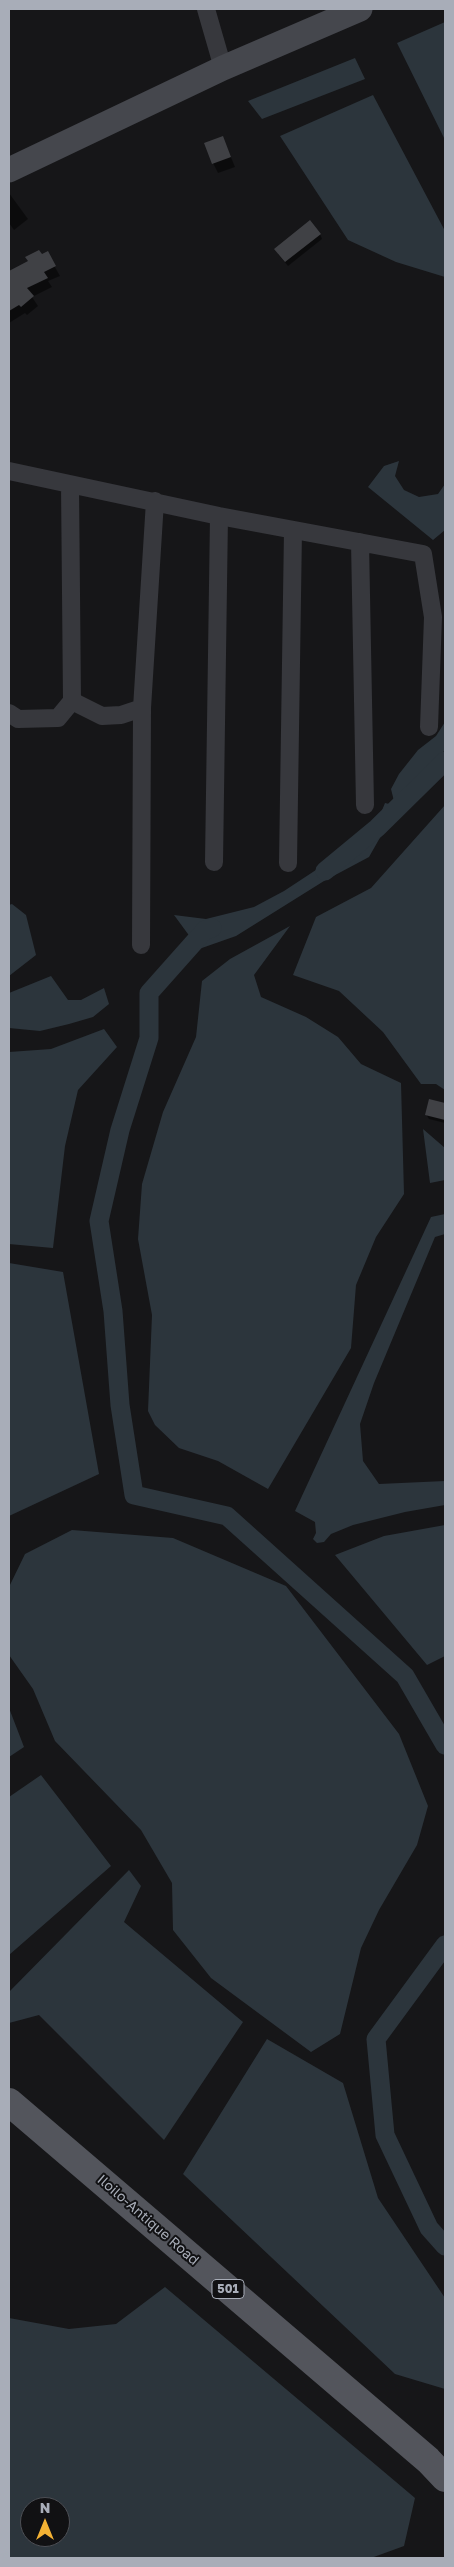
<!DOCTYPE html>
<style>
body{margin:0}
#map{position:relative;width:454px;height:2567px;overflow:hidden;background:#161618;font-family:"Golos Text",sans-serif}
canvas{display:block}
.frame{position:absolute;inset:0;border:10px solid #a8adb8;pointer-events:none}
.north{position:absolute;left:20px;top:2497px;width:50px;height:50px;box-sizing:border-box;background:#111113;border:1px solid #4d4f55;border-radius:50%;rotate:0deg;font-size:14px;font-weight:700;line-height:20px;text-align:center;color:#a8adb8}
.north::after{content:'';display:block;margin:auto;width:18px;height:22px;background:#f2b134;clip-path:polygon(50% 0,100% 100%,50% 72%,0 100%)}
</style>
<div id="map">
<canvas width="454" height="2567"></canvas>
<div class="frame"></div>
<div class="north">N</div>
</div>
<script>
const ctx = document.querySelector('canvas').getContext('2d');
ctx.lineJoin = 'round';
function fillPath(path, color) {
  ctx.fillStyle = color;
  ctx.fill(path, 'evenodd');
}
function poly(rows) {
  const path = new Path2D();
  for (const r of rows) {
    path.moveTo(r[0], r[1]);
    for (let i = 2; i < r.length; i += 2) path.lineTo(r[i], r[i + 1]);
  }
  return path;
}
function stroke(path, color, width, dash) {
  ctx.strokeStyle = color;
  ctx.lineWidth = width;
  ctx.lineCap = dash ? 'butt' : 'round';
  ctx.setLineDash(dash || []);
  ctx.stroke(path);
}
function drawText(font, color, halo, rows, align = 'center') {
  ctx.font = font + ' "Golos Text",sans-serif';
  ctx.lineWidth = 4;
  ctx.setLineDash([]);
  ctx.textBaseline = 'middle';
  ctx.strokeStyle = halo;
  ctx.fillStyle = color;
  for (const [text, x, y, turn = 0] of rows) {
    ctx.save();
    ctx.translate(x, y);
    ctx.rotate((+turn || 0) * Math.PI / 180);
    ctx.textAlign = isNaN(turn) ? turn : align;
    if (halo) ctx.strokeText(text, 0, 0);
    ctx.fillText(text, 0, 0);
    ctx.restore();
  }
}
const water = poly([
 [445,22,445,140,397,43],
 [355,58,365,79,262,119,248,101],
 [373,95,445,231,445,277,396,262,348,240,280,136],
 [399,461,395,476,404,490,419,497,438,494,445,484,445,530,433,540,368,487,384,466],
 [445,722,445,750,408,790,394,801,391,789,399,774,418,750,436,736],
 [385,803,398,806,369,857,324,881,236,936,199,949,174,915,206,919,254,907,284,891,322,866,363,846,374,830],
 [445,805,445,1090,436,1084,421,1084,383,1032,339,991,293,975,316,917,371,888],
 [12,904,26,915,36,955,9,976,9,905],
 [290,926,254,975,261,997,306,1017,338,1037,361,1064,401,1083,404,1194,376,1237,356,1285,351,1348,268,1489,218,1461,179,1448,155,1425,148,1411,152,1315,138,1239,142,1184,163,1112,196,1037,202,981,230,959],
 [51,976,68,1000,81,1000,104,988,109,1004,93,1017,69,1024,40,1031,9,1028,9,993],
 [104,1029,117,1047,78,1090,65,1146,53,1248,9,1244,9,1052,51,1049],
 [423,1129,445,1148,445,1180,430,1183],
 [445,1214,445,1234,435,1237,374,1383,360,1424,363,1461,379,1484,445,1481,445,1505,405,1512,353,1525,331,1534,324,1542,317,1543,313,1539,316,1533,315,1522,295,1511,431,1217],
 [9,1263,63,1272,99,1474,9,1516],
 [445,1525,445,1656,427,1665,335,1555,384,1536],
 [72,1530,173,1538,286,1586,399,1734,428,1806,417,1845,379,1910,361,1948,340,2034,311,2052,211,1978,173,1930,172,1883,141,1830,55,1741,33,1689,9,1655,9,1587,25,1554],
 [9,1708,24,1747,9,1757],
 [41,1775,111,1866,9,1955,9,1797],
 [129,1870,141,1886,124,1922,243,2022,164,2140,39,2015,9,2023,9,1992],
 [267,2039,343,2083,378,2198,445,2298,445,2389,395,2374,183,2174],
 [165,2287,415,2498,404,2546,371,2558,9,2558,9,2318,69,2329,116,2324],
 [30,2507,60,2507,60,2537,30,2537]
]);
const shadow = poly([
 [223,138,235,167,218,173,213,163],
 [9,193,28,219,14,230,9,223],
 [320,234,322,239,288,266,278,254],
 [47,253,60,276,48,281,52,287,32,297,38,306,27,315,25,313,9,323,9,277],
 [430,1100,445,1104,445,1123,429,1119,426,1114]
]);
const canal = poly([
 [325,871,377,828,445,761],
 [212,928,205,930,149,993,149,1038,120,1130,99,1221,113,1311,120,1405,134,1495,227,1516,405,1676,445,1745],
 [445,1945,376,2039,385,2135,429,2228,445,2246]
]);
const building = poly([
 [223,136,231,157,212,164,204,143],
 [310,220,321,234,285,262,274,249],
 [39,250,42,254,48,251,56,266,44,272,48,278,27,288,34,296,21,307,19,305,9,311,9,271,28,261,25,257],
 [429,1099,445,1103,445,1120,425,1115]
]);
const minor = poly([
 [206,9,223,68],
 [9,471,219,516,423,554,433,617,429,727],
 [360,542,365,805],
 [72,701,102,716,121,715,142,708],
 [9,713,18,719,58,718,72,701,70,485],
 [214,862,219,516],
 [288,863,293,530],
 [141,945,142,708,155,501]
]);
const secondary = poly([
 [9,170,223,68,360,9]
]);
const primary = poly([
 [9,2102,428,2460,445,2478]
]);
const shields = [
 [228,2289,32]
];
const shieldNames = [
 ["501",228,2289]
];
const streetNames = [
 ["Iloilo-Antique Road",148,2220,41]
];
fillPath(water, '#2c353c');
fillPath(shadow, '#0007');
stroke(canal, '#2c353c', 19);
fillPath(building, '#404145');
stroke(minor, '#37383d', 18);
stroke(secondary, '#45474d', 25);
stroke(primary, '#53555c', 28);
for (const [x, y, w] of shields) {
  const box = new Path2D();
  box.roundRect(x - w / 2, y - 9.5, w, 19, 4);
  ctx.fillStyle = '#111113';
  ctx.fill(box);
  stroke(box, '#a8adb8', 1);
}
drawText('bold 12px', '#a8adb8', null, shieldNames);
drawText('14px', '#a8adb8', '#111113', streetNames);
</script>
